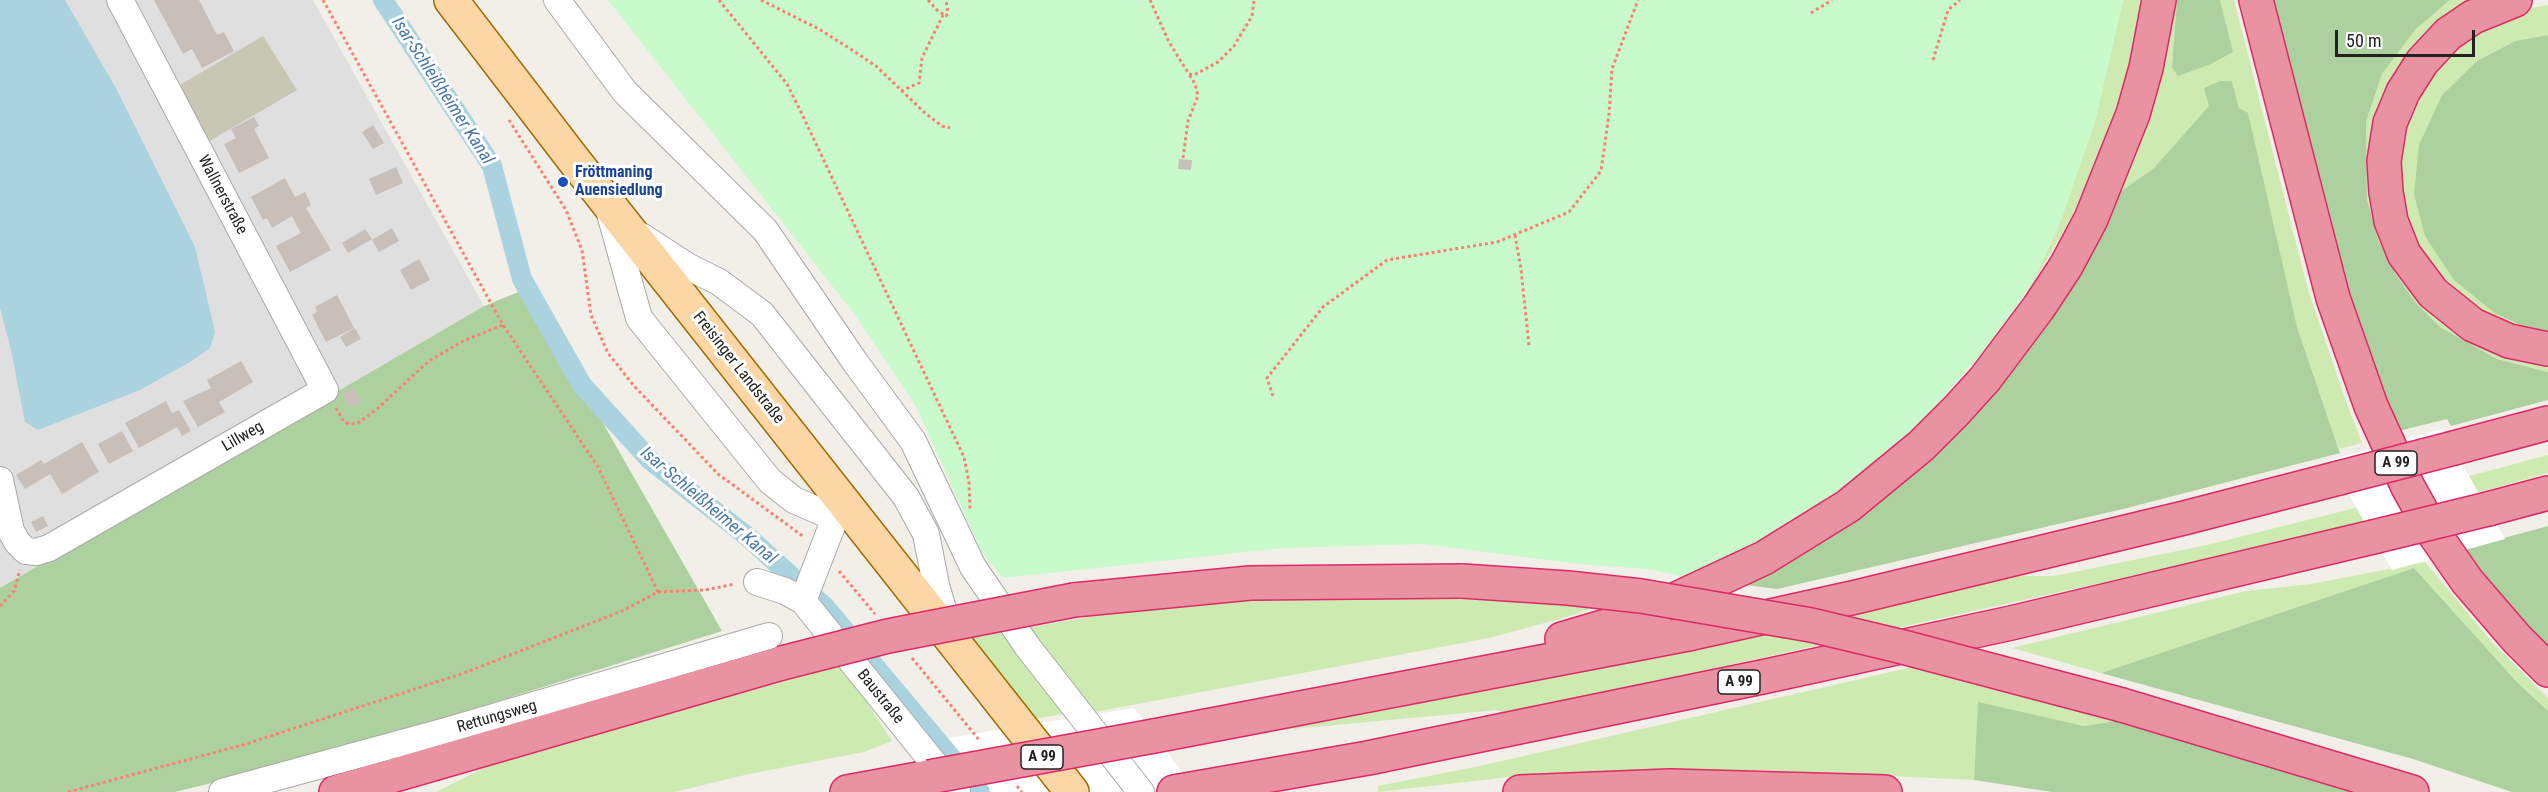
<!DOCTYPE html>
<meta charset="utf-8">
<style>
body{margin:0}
#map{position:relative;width:2548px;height:792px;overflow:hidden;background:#f2efe9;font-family:"Roboto Condensed",sans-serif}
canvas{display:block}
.scale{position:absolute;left:2335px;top:30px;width:140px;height:27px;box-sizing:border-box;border:3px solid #222;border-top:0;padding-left:8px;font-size:18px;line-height:21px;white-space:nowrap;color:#222;-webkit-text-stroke:4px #fff;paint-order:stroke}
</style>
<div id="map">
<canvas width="2548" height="792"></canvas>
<div class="scale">50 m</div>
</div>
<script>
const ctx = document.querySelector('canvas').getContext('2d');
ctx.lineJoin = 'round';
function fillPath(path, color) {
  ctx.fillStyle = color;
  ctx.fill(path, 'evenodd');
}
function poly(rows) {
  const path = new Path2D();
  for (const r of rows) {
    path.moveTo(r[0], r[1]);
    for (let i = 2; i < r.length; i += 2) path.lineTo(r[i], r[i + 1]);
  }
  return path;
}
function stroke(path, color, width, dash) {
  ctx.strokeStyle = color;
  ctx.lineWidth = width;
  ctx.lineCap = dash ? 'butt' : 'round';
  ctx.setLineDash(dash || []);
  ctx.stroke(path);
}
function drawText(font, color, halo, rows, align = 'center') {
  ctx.font = font + ' "Roboto Condensed",sans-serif';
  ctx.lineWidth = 6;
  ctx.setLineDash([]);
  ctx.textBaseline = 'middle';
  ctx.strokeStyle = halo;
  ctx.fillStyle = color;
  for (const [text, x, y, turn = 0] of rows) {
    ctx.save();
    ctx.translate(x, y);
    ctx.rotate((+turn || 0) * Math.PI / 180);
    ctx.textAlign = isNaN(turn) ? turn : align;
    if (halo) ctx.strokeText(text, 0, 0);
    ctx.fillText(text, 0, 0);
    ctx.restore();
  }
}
const residential = poly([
 [0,0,313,0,484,306,0,588]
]);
const construction = poly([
 [263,36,297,90,208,142,178,86]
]);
const grass = poly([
 [2123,0,2142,0,2127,73,2111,129,2070,220,2031,287,2062,217,2095,121],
 [2166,0,2177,0,2172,67,2232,52,2220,0,2234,0,2307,286,2344,396,2362,443,2339,449,2297,327,2232,81,2154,168,2117,194,2022,344],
 [2450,0,2481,0,2412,58,2390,249,2548,360,2548,372,2497,359,2440,327,2415,302,2395,273,2378,240,2367,199,2366,121,2382,74,2415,30],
 [2548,5,2548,35,2515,41,2477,61,2442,95,2541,334,2508,326,2461,301,2413,243,2398,194,2402,121,2443,53,2519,10],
 [2548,455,2548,473,2458,498,2451,481],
 [2367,505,2377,522,1507,714,1498,710,1281,730,1674,654,2010,576,2054,576,2207,545],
 [2425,562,2492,642,2548,698,2548,711,2516,681,2414,568,2101,673,2012,648,2246,591,2311,584],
 [1356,591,1598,606,1567,617,1489,638,1095,712,1092,709,1034,719,970,638,1088,617,1086,610],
 [843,665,892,741,864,752,749,774,674,792,436,792,511,754,716,693],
 [1917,666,2128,719,2084,726,1979,703,1974,780,1762,770,1626,771,1509,777,1378,792,1378,786,1480,766]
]);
const forest = poly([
 [2177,0,2220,0,2233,52,2211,64,2178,76,2172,67],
 [2267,0,2450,0,2415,30,2382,74,2366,122,2367,199,2378,240,2395,273,2415,302,2440,327,2497,359,2548,372,2548,400,2451,426,2447,419,2395,432,2367,362],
 [2548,35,2548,334,2541,334,2496,314,2454,280,2425,236,2414,194,2419,145,2442,95,2477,61,2515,41],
 [2220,81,2232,81,2239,108,2248,113,2297,327,2340,453,2123,509,1777,589,1730,583,1889,483,2117,194,2154,168,2209,106,2204,88],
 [526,289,722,631,457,714,252,773,175,792,0,792,0,588,484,306],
 [2548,526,2548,654,2460,550],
 [2414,568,2516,681,2548,711,2548,792,2512,792,2413,759,2101,673],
 [1978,702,2084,726,2128,719,2386,792,2052,792,1974,780]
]);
const park = poly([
 [608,0,2123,0,2095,121,2062,217,2031,287,1980,356,1928,414,1881,459,1819,504,1770,536,1688,577,1647,569,1578,564,1424,544,1283,548,1003,578,981,551,916,406,855,315]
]);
const water = poly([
 [0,0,65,0,117,90,195,247,215,332,210,348,190,362,140,390,38,430,25,422,11,350,0,308]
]);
const pier = poly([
 [2442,429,2505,539,2392,570,2329,460],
 [1134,708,1197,792,940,792,904,745]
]);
const canal = poly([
 [383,0,492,166,522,279,582,385,650,460,748,537,825,607,980,792]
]);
const building = poly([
 [154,0,199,0,217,35,224,32,234,51,202,68,192,49,183,54],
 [254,117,259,126,254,129,269,158,239,173,224,144,236,138,231,129],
 [373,125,384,143,373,149,362,132],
 [1179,159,1192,160,1191,170,1178,169],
 [396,167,403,183,376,195,369,179],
 [285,178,295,197,305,192,311,205,306,208,331,250,290,272,276,246,301,233,297,226,292,216,272,228,267,218,263,220,251,197],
 [392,228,399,241,379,252,372,240],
 [365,229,372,239,348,253,342,243],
 [419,259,430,280,411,290,400,270],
 [337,295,354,328,326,342,312,315,317,312,315,307],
 [355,328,361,339,346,347,340,337],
 [241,361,253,382,219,402,225,412,198,427,183,401,211,388,207,380],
 [353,388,362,402,350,408,342,394],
 [166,401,172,413,179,410,191,431,182,436,177,427,139,448,125,423],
 [122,431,133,451,109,464,98,444],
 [82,442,99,472,62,494,50,474,25,489,16,475,41,460,44,464],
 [43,516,48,526,36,532,31,522]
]);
const path = poly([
 [323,0,503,325,598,467,658,592],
 [719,0,787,84,801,112,964,457,969,482,970,509],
 [761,0,819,29,852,50,876,66,925,113,942,126,950,128],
 [928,0,938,11,946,16,948,13,946,0],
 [1150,0,1169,42,1189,74,1194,75,1218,62,1234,46,1252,16,1254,0],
 [1811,13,1832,0],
 [1933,60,1948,10,1960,0],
 [901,91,919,83,922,58,943,15],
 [509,120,566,210,582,250,591,315,608,353,634,386,718,474,804,537],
 [1183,158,1188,121,1198,96,1195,84,1189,74],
 [1515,235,1521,269,1529,346],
 [1273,396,1267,378,1323,307,1387,260,1497,242,1569,212,1601,171,1609,114,1612,69,1638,0],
 [336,408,344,422,349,424,358,423,377,409,429,361,463,341,503,325],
 [839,571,875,614],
 [0,606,14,591,20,570],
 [912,658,980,741],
 [1017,786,1022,792],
 [68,792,246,744,464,673,622,611,658,592,705,590,735,584]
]);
const minor = poly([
 [557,0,625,92,765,230,855,362,913,441,973,567,1027,646,1141,792],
 [609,210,639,318,770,481,794,500,835,518],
 [641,236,687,266,719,282,762,314,906,497,926,534,936,585,949,630],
 [0,480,11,531,17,542,26,551,36,552,49,548,325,390,120,0],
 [835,518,803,601,957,792],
 [757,582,785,591,803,601],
 [222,792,446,731,769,636]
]);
const major = poly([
 [451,0,573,159,1072,792]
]);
const highway = poly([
 [2256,0,2333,298,2371,406,2408,487,2433,532,2467,581,2517,639,2548,670],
 [2515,0,2473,17,2448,34,2422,62,2403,92,2390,123,2384,161,2386,192,2391,221,2404,254,2433,293,2473,325,2509,341,2548,349],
 [2454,448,2548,423],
 [2488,509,2548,493],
 [1074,600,1250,583,1462,581],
 [1562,639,1640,616,1764,558,1848,506,1921,446,1956,411,1985,379,2039,307,2066,266,2091,219,2133,114,2146,68,2159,0],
 [2122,705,2412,792],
 [1154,736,1693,633,1856,597,2184,518,2339,478],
 [336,792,782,663],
 [847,792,929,777],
 [1174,792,1368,758,1762,677,2011,623,2373,537],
 [1520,792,1670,786,1885,792]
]);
const highwayBridge = poly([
 [2339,478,2454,448],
 [2373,537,2488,509],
 [1462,581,1568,588,1641,596,1811,625,1899,646,2122,705],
 [782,663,888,636,1074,600],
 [929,777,1154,736]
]);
const markers = [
 [563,182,6,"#1a4fb4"]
];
const shields = [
 [2396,463,42],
 [1739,682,42],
 [1042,757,42]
];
const shieldNames = [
 ["A 99",2396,463],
 ["A 99",1739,682],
 ["A 99",1042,757]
];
const transitNames = [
 ["Fröttmaning",575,173],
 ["Auensiedlung",575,191]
];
const streetNames = [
 ["Wallnerstraße",222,195,62],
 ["Freisinger Landstraße",738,368,52],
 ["Lillweg",243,437,-30],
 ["Baustraße",880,697,51],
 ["Rettungsweg",497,717,-16]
];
const waterNames = [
 ["Isar-Schleißheimer Kanal",442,91,57],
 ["Isar-Schleißheimer Kanal",708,506,40]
];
fillPath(residential, '#e0dfdf');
fillPath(construction, '#c7c7b4');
fillPath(grass, '#cdebb0');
fillPath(forest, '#add19e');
fillPath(park, '#c8facc');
fillPath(water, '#aad3df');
fillPath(pier, '#fff');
stroke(canal, '#aad3df', 20);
fillPath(building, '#c7bfb8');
stroke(minor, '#a9a9a9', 28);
stroke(major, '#a06b00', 36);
stroke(highway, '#dc2a67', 36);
stroke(path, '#fa8072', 3, [3, 3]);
stroke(minor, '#fff', 26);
stroke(major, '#fcd6a4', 33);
stroke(highway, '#e892a2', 33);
stroke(highwayBridge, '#dc2a67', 36, []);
stroke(highwayBridge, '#e892a2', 33);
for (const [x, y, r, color] of markers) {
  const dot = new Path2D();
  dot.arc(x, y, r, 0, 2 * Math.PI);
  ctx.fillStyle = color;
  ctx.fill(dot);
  stroke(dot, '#fff', 2);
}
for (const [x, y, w] of shields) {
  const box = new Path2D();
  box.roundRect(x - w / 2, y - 12, w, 24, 4.5);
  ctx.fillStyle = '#fff';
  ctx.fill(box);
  stroke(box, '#222', 1.5);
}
drawText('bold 15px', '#222', null, shieldNames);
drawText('bold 16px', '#164399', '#fff', transitNames, 'left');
drawText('16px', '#222', '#fff', streetNames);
drawText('italic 18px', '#4a7aab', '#fff', waterNames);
</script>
